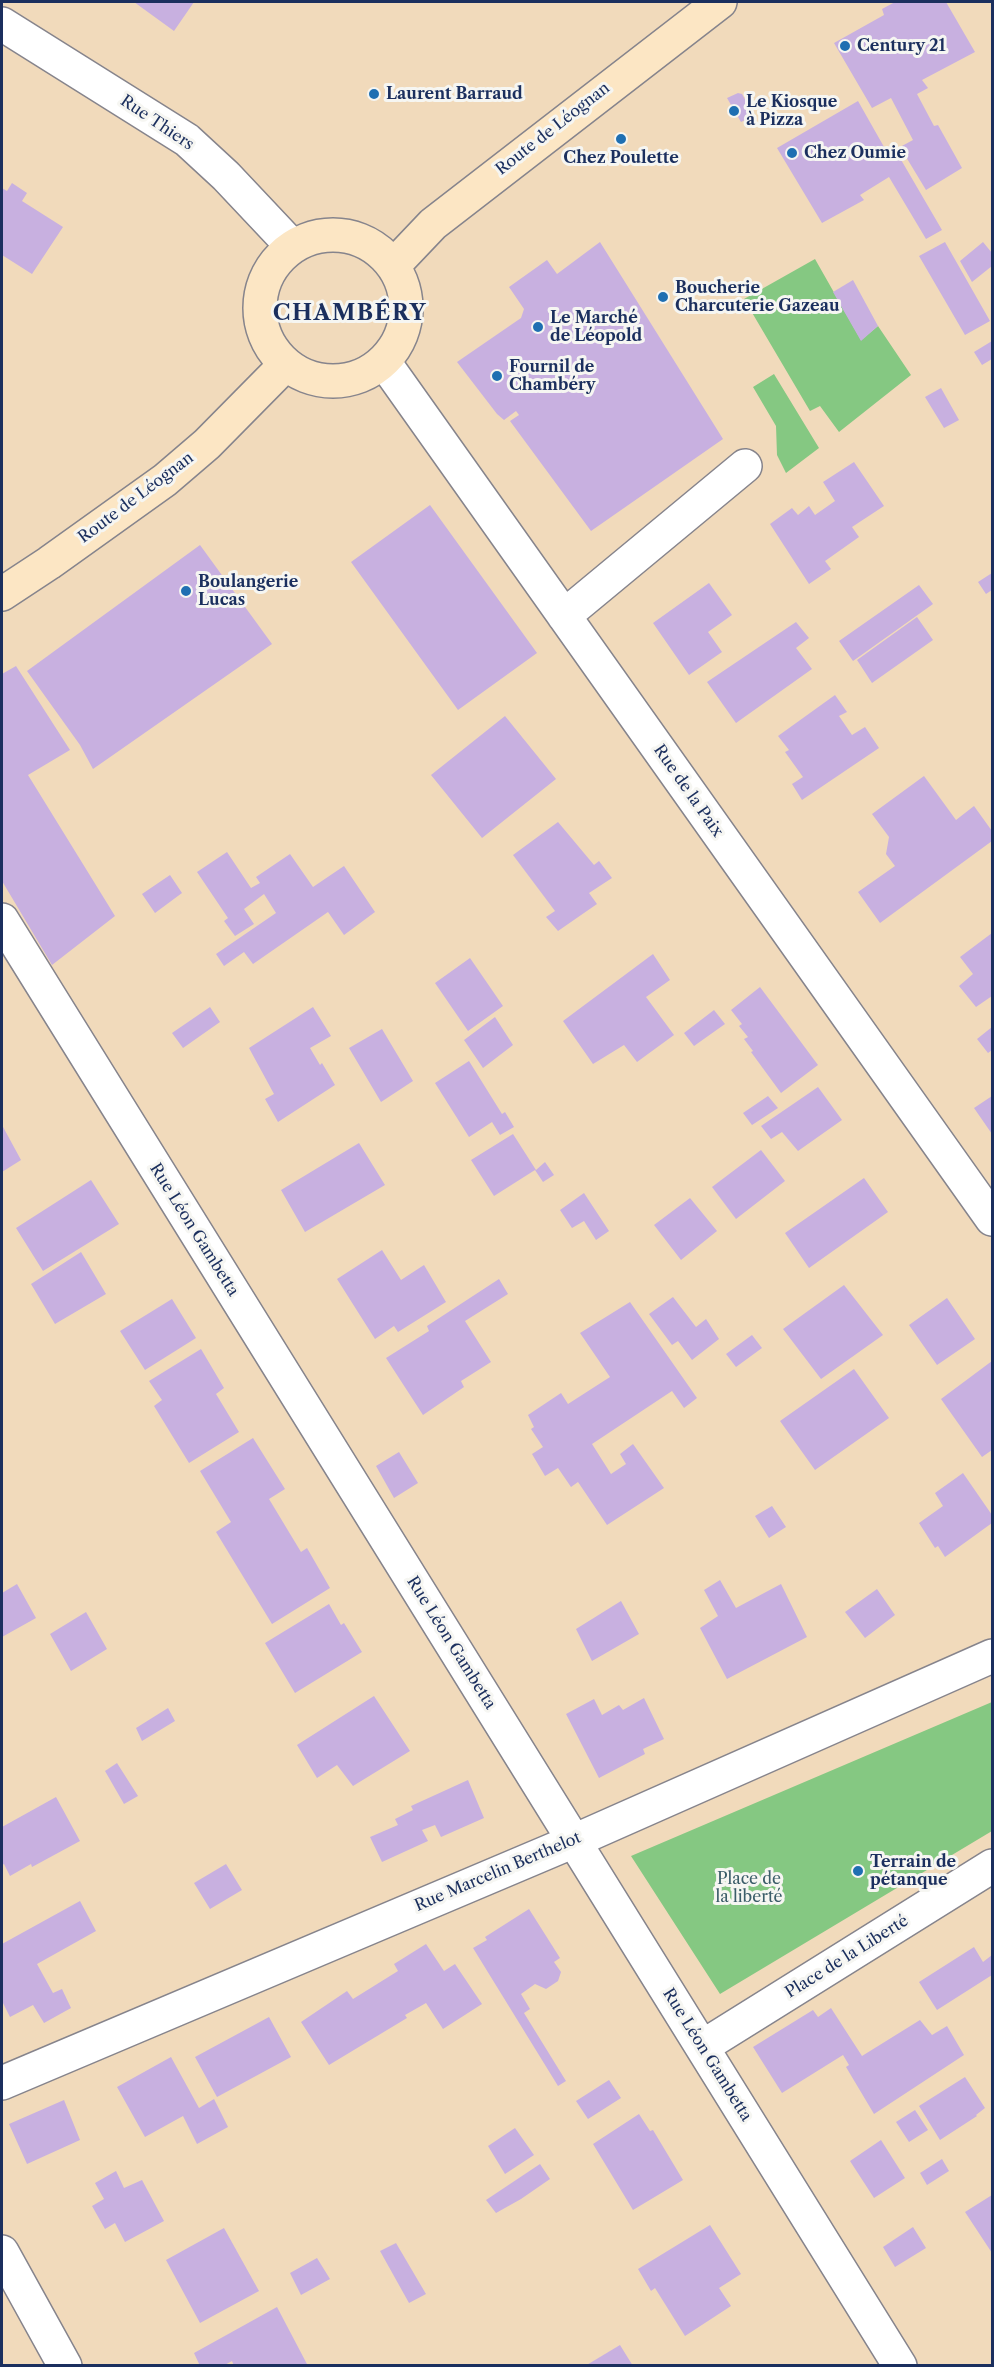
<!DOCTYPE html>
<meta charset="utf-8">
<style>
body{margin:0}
#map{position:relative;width:994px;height:2367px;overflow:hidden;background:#f1dabb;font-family:"Libre Caslon Text",serif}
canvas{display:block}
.frame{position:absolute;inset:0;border:3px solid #1b2f5e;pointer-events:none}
</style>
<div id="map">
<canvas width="994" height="2367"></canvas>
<div class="frame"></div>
</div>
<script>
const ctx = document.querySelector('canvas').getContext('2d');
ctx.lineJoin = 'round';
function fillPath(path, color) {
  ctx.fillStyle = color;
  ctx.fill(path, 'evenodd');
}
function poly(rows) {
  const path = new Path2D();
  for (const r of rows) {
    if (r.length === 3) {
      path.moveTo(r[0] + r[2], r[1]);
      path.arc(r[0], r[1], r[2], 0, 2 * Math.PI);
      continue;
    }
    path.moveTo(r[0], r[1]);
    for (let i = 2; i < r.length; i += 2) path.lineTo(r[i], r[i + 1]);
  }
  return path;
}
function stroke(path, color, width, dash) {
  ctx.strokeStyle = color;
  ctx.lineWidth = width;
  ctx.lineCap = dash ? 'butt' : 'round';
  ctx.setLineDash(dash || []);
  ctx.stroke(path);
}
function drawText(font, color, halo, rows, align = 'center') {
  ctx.font = font + ' "Libre Caslon Text",serif';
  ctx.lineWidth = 6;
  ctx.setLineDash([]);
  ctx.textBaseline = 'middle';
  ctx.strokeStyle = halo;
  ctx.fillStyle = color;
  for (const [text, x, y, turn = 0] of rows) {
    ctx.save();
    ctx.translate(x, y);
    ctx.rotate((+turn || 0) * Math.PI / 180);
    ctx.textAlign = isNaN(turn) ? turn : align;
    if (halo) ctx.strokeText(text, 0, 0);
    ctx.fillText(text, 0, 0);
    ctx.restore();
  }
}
const green = poly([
 [815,259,861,340,878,326,911,375,839,432,820,406,810,411,744,299],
 [774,374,819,448,786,473,777,455,776,426,753,387],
 [992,1702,992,1831,720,1994,631,1856]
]);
const building = poly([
 [134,2,194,2,174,31],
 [895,2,946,2,975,52,922,80,928,88,917,94,934,126,938,125,962,168,926,190,900,147,913,140,891,98,872,108,834,43,884,15,882,9],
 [738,93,742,94,752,112,751,117,741,122,727,98],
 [858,101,892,161,900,158,942,230,926,239,889,177,860,195,864,200,822,223,777,148],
 [12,183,27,193,22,201,63,227,32,274,2,255,2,188,7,191],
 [600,242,723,439,591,531,510,421,519,415,516,411,504,420,497,414,457,362,521,318,524,309,509,287,547,260,557,274],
 [945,242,990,321,965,335,919,256],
 [983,242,992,253,992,266,972,282,960,261],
 [853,280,878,326,861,341,833,292],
 [992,341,992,359,982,365,974,352],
 [941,388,959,420,944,428,925,397],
 [854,462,884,506,852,527,859,537,825,561,831,569,809,584,770,524,792,508,798,515,809,506,815,515,835,501,823,482],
 [430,505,537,653,458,710,351,562],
 [200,545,272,644,93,769,80,745,27,671],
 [992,573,992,590,986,594,978,582],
 [709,583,732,615,708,632,722,652,689,675,653,623],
 [919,585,933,604,853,661,839,641],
 [917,617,933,640,872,683,857,660],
 [796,622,809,638,796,648,812,669,736,723,707,682],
 [16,666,70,750,28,775,115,916,52,965,2,881,2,674],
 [835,695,847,712,839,716,852,735,865,727,879,748,802,800,792,784,803,777,785,752,789,750,778,736],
 [505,716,556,779,482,838,431,775],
 [924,776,956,820,974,806,992,831,992,841,880,923,858,892,895,866,886,854,889,837,872,814],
 [558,822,594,865,599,861,612,878,589,893,597,904,558,931,546,917,555,911,513,855],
 [227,852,251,888,260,883,256,877,290,854,313,887,344,866,375,912,344,935,328,912,253,964,244,952,224,966,216,954,276,913,264,894,244,909,254,924,235,936,224,921,228,918,197,872],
 [170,875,182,893,155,913,142,894],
 [992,933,992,996,976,1007,959,986,973,974,960,957],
 [653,954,670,980,646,997,674,1035,637,1062,624,1045,593,1064,563,1021],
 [470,958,503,1006,468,1031,435,983],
 [760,987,818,1065,781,1093,751,1052,753,1051,744,1039,748,1037,739,1026,742,1024,731,1010],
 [210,1007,220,1022,183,1048,172,1033],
 [313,1007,331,1036,310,1048,320,1065,322,1063,335,1085,278,1122,265,1099,274,1094,249,1048],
 [714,1010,725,1024,694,1046,684,1033],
 [495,1017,513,1045,483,1068,464,1040],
 [992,1027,992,1050,988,1053,977,1039],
 [382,1029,413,1081,381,1102,349,1048],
 [469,1061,502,1114,505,1112,514,1127,500,1135,492,1122,469,1137,435,1083],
 [818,1087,842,1120,798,1151,782,1132,771,1139,761,1126],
 [768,1096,778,1108,752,1125,743,1113],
 [992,1096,992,1134,974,1108],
 [2,1125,21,1160,2,1172],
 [513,1134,536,1170,545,1162,554,1175,543,1182,535,1170,494,1196,471,1160],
 [359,1143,385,1185,305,1232,281,1190],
 [761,1150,785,1181,736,1219,712,1187],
 [864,1178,888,1212,809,1268,785,1233],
 [91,1180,119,1224,43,1271,16,1228],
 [584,1193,609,1231,596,1240,584,1221,572,1228,560,1210],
 [690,1198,717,1231,681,1260,654,1225],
 [382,1250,401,1280,424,1265,446,1302,398,1332,394,1326,375,1339,337,1279],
 [81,1252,106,1294,55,1324,31,1284],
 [499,1279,508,1294,465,1321,491,1362,461,1381,464,1387,423,1415,386,1358,429,1331,427,1326],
 [844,1285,883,1335,821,1379,783,1329],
 [673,1297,696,1327,706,1319,719,1339,692,1360,678,1341,672,1345,649,1314],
 [947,1298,975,1339,937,1365,909,1325],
 [172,1299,196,1338,145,1370,120,1331],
 [630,1302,697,1398,684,1408,672,1391,592,1444,611,1474,626,1464,620,1454,633,1444,664,1488,607,1525,578,1482,571,1487,558,1468,545,1476,532,1454,543,1447,531,1429,534,1427,528,1415,561,1393,568,1404,610,1377,580,1333],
 [752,1335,762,1348,736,1367,726,1354],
 [201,1349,224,1388,216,1394,239,1432,189,1463,154,1406,162,1400,149,1381],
 [992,1361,992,1450,982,1457,941,1399],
 [854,1369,889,1418,815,1470,780,1421],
 [253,1438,285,1489,269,1499,301,1552,307,1548,330,1588,272,1624,216,1532,231,1522,200,1471],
 [399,1452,418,1483,394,1498,376,1466],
 [963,1473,992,1515,992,1523,945,1557,938,1546,935,1548,919,1523,943,1506,935,1493],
 [772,1506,786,1527,769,1538,755,1516],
 [720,1580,736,1608,781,1584,807,1637,727,1679,700,1628,718,1616,704,1590],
 [17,1584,36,1618,2,1637,2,1593],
 [877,1589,895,1615,865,1638,845,1612],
 [621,1601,639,1634,592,1661,576,1629],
 [329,1604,341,1625,344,1623,362,1652,295,1693,265,1643],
 [86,1612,107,1649,71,1671,50,1634],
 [374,1696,410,1751,353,1786,337,1765,317,1778,297,1745],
 [644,1698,664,1739,643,1749,645,1754,599,1778,566,1714,594,1699,602,1715,619,1705,623,1710],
 [168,1708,175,1721,142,1741,136,1728],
 [117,1763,138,1796,124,1804,105,1771],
 [468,1780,484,1818,441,1837,435,1825,422,1830,428,1841,382,1862,370,1837,398,1825,395,1819,413,1810,411,1806],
 [56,1797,80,1841,32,1867,31,1864,10,1876,4,1864,2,1865,2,1827],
 [226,1864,242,1890,210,1909,194,1883],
 [80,1901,96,1931,37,1964,53,1993,62,1989,71,2008,44,2023,33,2005,10,2017,2,2001,2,1944],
 [529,1909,560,1958,554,1962,561,1972,558,1981,546,1989,535,1984,521,1994,530,2009,524,2013,566,2081,558,2086,473,1948,487,1940,485,1937],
 [426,1944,444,1971,455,1964,482,2004,443,2029,426,2003,405,2015,407,2018,329,2065,301,2022,347,1991,353,1999,398,1971,394,1964],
 [974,1947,983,1962,992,1955,992,1975,937,2010,919,1982],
 [831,2008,862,2056,920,2020,932,2035,947,2026,964,2055,874,2114,846,2067,849,2065,843,2055,782,2093,753,2047,813,2010,818,2017],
 [269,2017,291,2057,217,2097,195,2057],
 [171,2057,199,2108,214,2099,228,2127,197,2144,183,2116,145,2137,117,2087],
 [965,2077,985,2108,976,2115,977,2116,940,2140,919,2106],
 [609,2080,621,2098,588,2119,576,2101],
 [64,2100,80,2140,27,2164,9,2124],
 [915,2110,928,2130,909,2142,896,2122],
 [639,2114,650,2131,653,2130,683,2180,633,2210,593,2144],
 [515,2128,534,2155,505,2174,488,2146],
 [881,2140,905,2178,874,2198,850,2161],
 [942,2159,949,2171,927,2185,920,2173],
 [540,2164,550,2179,521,2199,496,2213,486,2200],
 [116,2171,124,2188,142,2180,164,2221,125,2242,115,2223,105,2229,92,2206,104,2199,95,2183],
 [992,2195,992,2253,965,2212],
 [710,2225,741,2274,719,2288,731,2306,685,2336,655,2288,651,2291,638,2269],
 [913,2227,926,2248,895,2267,883,2247],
 [224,2228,259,2291,200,2323,166,2260],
 [396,2243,426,2294,409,2303,380,2251],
 [317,2258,330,2279,301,2295,290,2273],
 [277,2307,308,2366,234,2366,232,2361,223,2366,200,2366,194,2353],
 [620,2345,633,2366,585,2366]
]);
const street = poly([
 [2,24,187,140,226,176,292,246],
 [384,362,992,1219],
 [564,616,745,466],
 [2,920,900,2366],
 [702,2047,992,1866],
 [2,2083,574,1841,992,1656],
 [2,2252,65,2366]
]);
const secondary = poly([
 [333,308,73],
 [394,265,433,224,720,2],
 [2,594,49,563,165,480,207,444,286,364]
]);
const markers = [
 [845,46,6,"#1f6fb2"],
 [374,94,6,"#1f6fb2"],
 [734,111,6,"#1f6fb2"],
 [621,139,6,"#1f6fb2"],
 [792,153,6,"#1f6fb2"],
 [663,297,6,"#1f6fb2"],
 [538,327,6,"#1f6fb2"],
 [497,376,6,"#1f6fb2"],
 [186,591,6,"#1f6fb2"],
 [858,1871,6,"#1f6fb2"]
];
const poiNames = [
 ["Century 21",857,46],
 ["Laurent Barraud",386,94],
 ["Le Kiosque",746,102],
 ["à Pizza",746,120],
 ["Chez Oumie",804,153],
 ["Chez Poulette",621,158,"center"],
 ["Boucherie",675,288],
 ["Charcuterie Gazeau",675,306],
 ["Le Marché",550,318],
 ["de Léopold",550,336],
 ["Fournil de",509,367],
 ["Chambéry",509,385],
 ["Boulangerie",198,582],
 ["Lucas",198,600],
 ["Terrain de",870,1862],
 ["pétanque",870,1880]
];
const streetNames = [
 ["Rue Thiers",157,123,34],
 ["Route de Léognan",553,129,-38],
 ["Route de Léognan",136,498,-37],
 ["Rue de la Paix",688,791,55],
 ["Rue Léon Gambetta",194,1230,58],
 ["Rue Léon Gambetta",451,1643,58],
 ["Rue Marcelin Berthelot",498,1872,-23],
 ["Place de la Liberté",847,1957,-32],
 ["Rue Léon Gambetta",707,2055,58]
];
const parkNames = [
 ["Place de",749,1879],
 ["la liberté",749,1897]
];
const districtNames = [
 ["CHAMBÉRY",350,314]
];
fillPath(green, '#85c882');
fillPath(building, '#c8b0e0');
stroke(street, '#86848c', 36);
stroke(secondary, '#86848c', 36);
stroke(street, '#fff', 33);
stroke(secondary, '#fce6c4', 33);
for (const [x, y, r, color] of markers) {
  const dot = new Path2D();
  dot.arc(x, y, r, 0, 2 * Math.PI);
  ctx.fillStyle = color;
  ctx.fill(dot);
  stroke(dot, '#f6f6f2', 2);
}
drawText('bold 16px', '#1b2f5e', '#f6f6f2', poiNames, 'left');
drawText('16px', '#1b2f5e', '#f6f6f2', streetNames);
drawText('16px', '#3b5d69', '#f6f6f2', parkNames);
ctx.letterSpacing = '1.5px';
drawText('bold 22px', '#1b2f5e', '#f6f6f2', districtNames);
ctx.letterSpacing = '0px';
</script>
